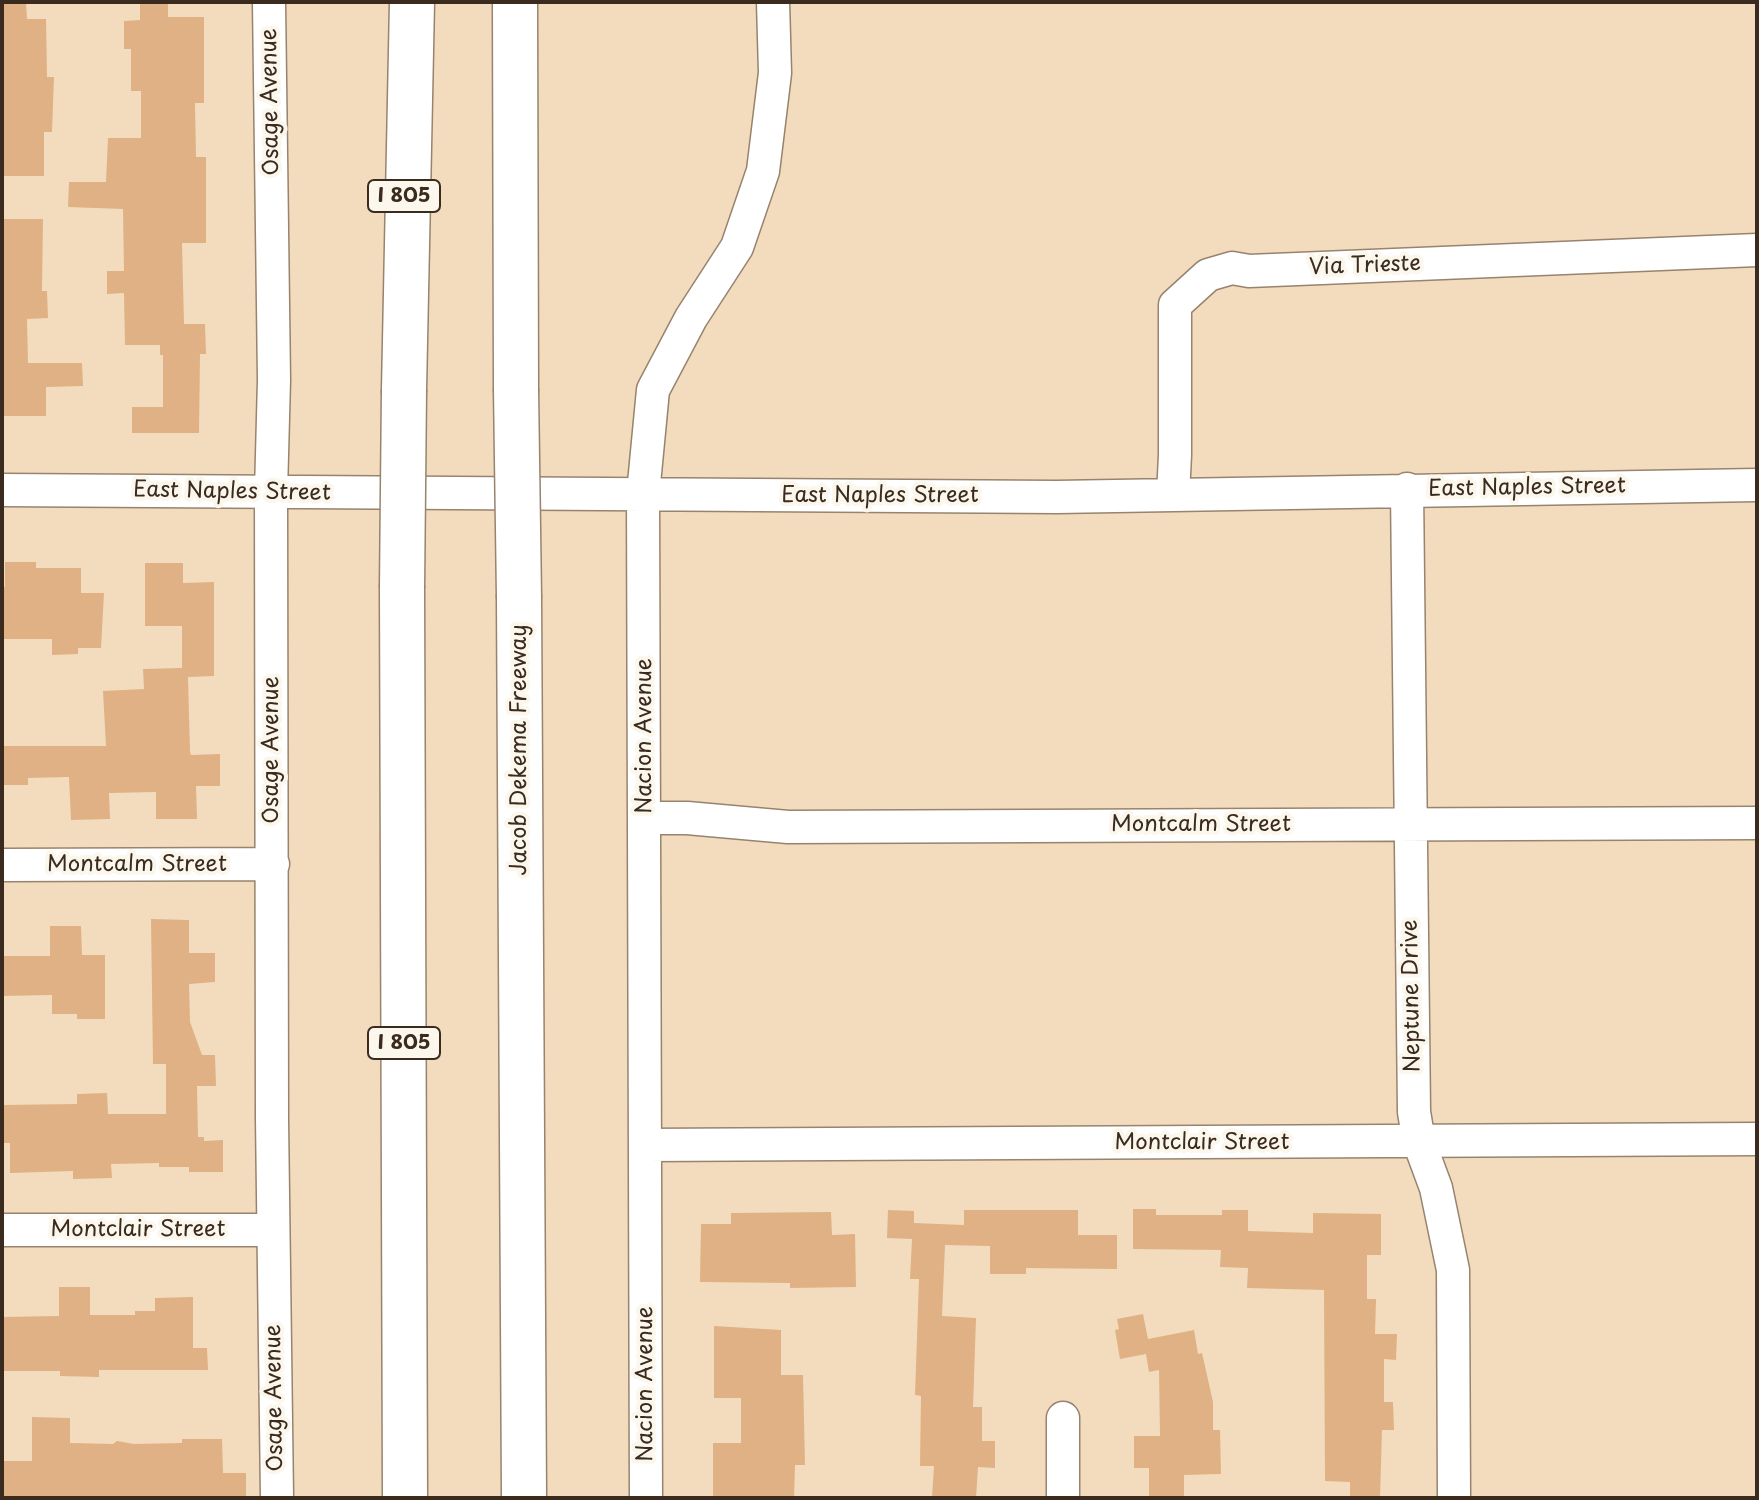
<!DOCTYPE html>
<style>
body{margin:0}
#map{position:relative;width:1759px;height:1500px;overflow:hidden;background:#f3dcbd;font-family:"Playpen Sans",sans-serif}
canvas{display:block}
.frame{position:absolute;inset:0;border:4px solid #3b2a1e;pointer-events:none}
</style>
<div id="map">
<canvas width="1759" height="1500"></canvas>
<div class="frame"></div>
</div>
<script>
const ctx = document.querySelector('canvas').getContext('2d');
ctx.lineJoin = 'round';
function fillPath(path, color) {
  ctx.fillStyle = color;
  ctx.fill(path, 'evenodd');
}
function poly(rows) {
  const path = new Path2D();
  for (const r of rows) {
    path.moveTo(r[0], r[1]);
    for (let i = 2; i < r.length; i += 2) path.lineTo(r[i], r[i + 1]);
  }
  return path;
}
function stroke(path, color, width, dash) {
  ctx.strokeStyle = color;
  ctx.lineWidth = width;
  ctx.lineCap = dash ? 'butt' : 'round';
  ctx.setLineDash(dash || []);
  ctx.stroke(path);
}
function drawText(font, color, halo, rows, align = 'center') {
  ctx.font = font + ' "Playpen Sans",sans-serif';
  ctx.lineWidth = 8;
  ctx.setLineDash([]);
  ctx.textBaseline = 'middle';
  ctx.strokeStyle = halo;
  ctx.fillStyle = color;
  for (const [text, x, y, turn = 0] of rows) {
    ctx.save();
    ctx.translate(x, y);
    ctx.rotate((+turn || 0) * Math.PI / 180);
    ctx.textAlign = isNaN(turn) ? turn : align;
    if (halo) ctx.strokeText(text, 0, 0);
    ctx.fillText(text, 0, 0);
    ctx.restore();
  }
}
const building = poly([
 [2,2,26,2,27,19,46,19,47,77,54,77,52,132,44,132,44,176,2,176],
 [140,2,168,2,168,17,204,17,204,103,195,103,196,157,206,157,206,243,182,243,184,324,205,324,206,354,200,354,199,433,132,433,132,407,163,407,163,355,160,355,160,345,125,345,124,293,107,294,107,271,124,271,123,209,68,207,69,182,106,182,108,138,141,138,141,91,131,91,131,49,124,49,124,21,140,20],
 [2,219,43,219,42,291,47,291,48,318,27,319,28,363,82,363,83,386,46,387,46,416,2,416],
 [5,562,36,562,36,568,81,568,81,593,104,593,101,648,78,648,78,654,52,655,52,639,2,639,2,587,5,587],
 [145,563,183,563,183,583,214,582,214,676,188,677,190,752,191,755,220,754,220,786,196,786,197,819,156,819,156,792,109,793,110,819,71,820,69,777,28,778,28,785,2,785,2,746,106,746,103,691,144,689,143,669,182,668,182,626,145,626],
 [151,919,189,920,189,953,215,953,215,982,189,984,190,1022,202,1055,215,1055,216,1086,197,1086,198,1137,204,1137,204,1141,223,1140,223,1172,189,1172,189,1167,159,1167,159,1163,111,1164,112,1178,73,1179,73,1171,10,1173,10,1143,2,1143,2,1105,77,1104,77,1094,107,1093,108,1114,166,1114,166,1064,153,1064],
 [50,926,81,926,82,955,105,955,105,1019,77,1019,77,1014,52,1014,52,995,2,996,2,956,50,956],
 [1133,1209,1156,1209,1156,1215,1222,1215,1222,1210,1248,1210,1248,1231,1313,1233,1313,1213,1381,1214,1381,1255,1367,1255,1367,1299,1376,1299,1375,1334,1397,1334,1396,1360,1384,1359,1384,1402,1393,1402,1394,1430,1382,1430,1380,1498,1350,1498,1350,1482,1325,1481,1324,1290,1247,1288,1248,1268,1220,1267,1221,1250,1133,1249],
 [888,1210,914,1211,914,1223,964,1225,964,1210,1078,1210,1078,1235,1117,1235,1117,1269,1026,1268,1026,1274,990,1274,990,1246,945,1245,942,1316,976,1318,973,1407,982,1407,982,1441,995,1441,995,1468,978,1467,976,1498,932,1498,934,1466,920,1466,921,1396,915,1395,919,1279,910,1279,912,1239,887,1238],
 [831,1212,832,1235,855,1234,856,1287,790,1288,790,1283,700,1282,701,1224,731,1224,731,1213],
 [59,1287,90,1287,90,1315,135,1315,135,1311,155,1311,155,1298,193,1297,193,1348,207,1348,208,1370,99,1370,99,1377,60,1376,60,1371,2,1371,2,1317,59,1316],
 [1143,1314,1148,1339,1194,1330,1198,1354,1202,1353,1213,1402,1213,1430,1220,1430,1221,1474,1184,1475,1184,1498,1149,1498,1149,1468,1134,1468,1134,1436,1160,1436,1159,1370,1149,1372,1146,1354,1120,1359,1115,1330,1119,1329,1117,1319],
 [714,1326,781,1330,781,1375,803,1375,805,1465,795,1465,794,1498,713,1498,713,1443,741,1443,741,1398,714,1398],
 [32,1417,70,1418,70,1443,113,1444,117,1441,134,1444,182,1443,182,1439,222,1439,223,1473,246,1473,246,1498,2,1498,2,1461,32,1461]
]);
const minor = poly([
 [269,2,274,380,271,492,272,1119,277,1498],
 [1407,489,1414,1112,1419,1142,1436,1188,1453,1270,1454,1498],
 [2,490,1057,497,1757,485],
 [1173,495,1175,455,1175,305,1208,275,1232,268,1249,271,1757,250],
 [645,818,687,818,788,827,1757,823],
 [2,865,273,864],
 [646,1145,1757,1139],
 [2,1230,273,1230],
 [646,1498,643,494,653,390,691,318,737,247,763,171,775,73,773,2],
 [1063,1498,1063,1418]
]);
const highway = poly([
 [515,2,516,389],
 [404,390,412,2],
 [402,588,405,1498],
 [519,598,524,1498]
]);
const highwayBridge = poly([
 [516,389,519,598],
 [402,588,404,390]
]);
const shields = [
 [404,196,72],
 [404,1043,72]
];
const shieldNames = [
 ["I 805",404,196],
 ["I 805",404,1043]
];
const streetNames = [
 ["Osage Avenue",271,102,-91],
 ["Via Trieste",1365,266,-2],
 ["East Naples Street",1527,488,-1],
 ["East Naples Street",232,492,1],
 ["East Naples Street",880,496],
 ["Nacion Avenue",645,736,-90],
 ["Osage Avenue",272,750,-90],
 ["Jacob Dekema Freeway",520,750,-90],
 ["Montcalm Street",1201,825],
 ["Montcalm Street",137,865],
 ["Neptune Drive",1412,996,-91],
 ["Montclair Street",1202,1143],
 ["Montclair Street",138,1230],
 ["Nacion Avenue",646,1384,-90],
 ["Osage Avenue",275,1398,-91]
];
fillPath(building, '#dfb185');
stroke(minor, '#97836e', 35);
stroke(highway, '#97836e', 47);
stroke(minor, '#fff', 32);
stroke(highway, '#fff', 44);
stroke(highwayBridge, '#97836e', 47, []);
stroke(highwayBridge, '#fff', 44);
for (const [x, y, w] of shields) {
  const box = new Path2D();
  box.roundRect(x - w / 2, y - 16, w, 32, 6);
  ctx.fillStyle = '#fbf7ec';
  ctx.fill(box);
  stroke(box, '#3b2a1e', 2);
}
drawText('bold 20px', '#3b2a1e', null, shieldNames);
drawText('22px', '#3b2a1e', '#fbf7ec', streetNames);
</script>
